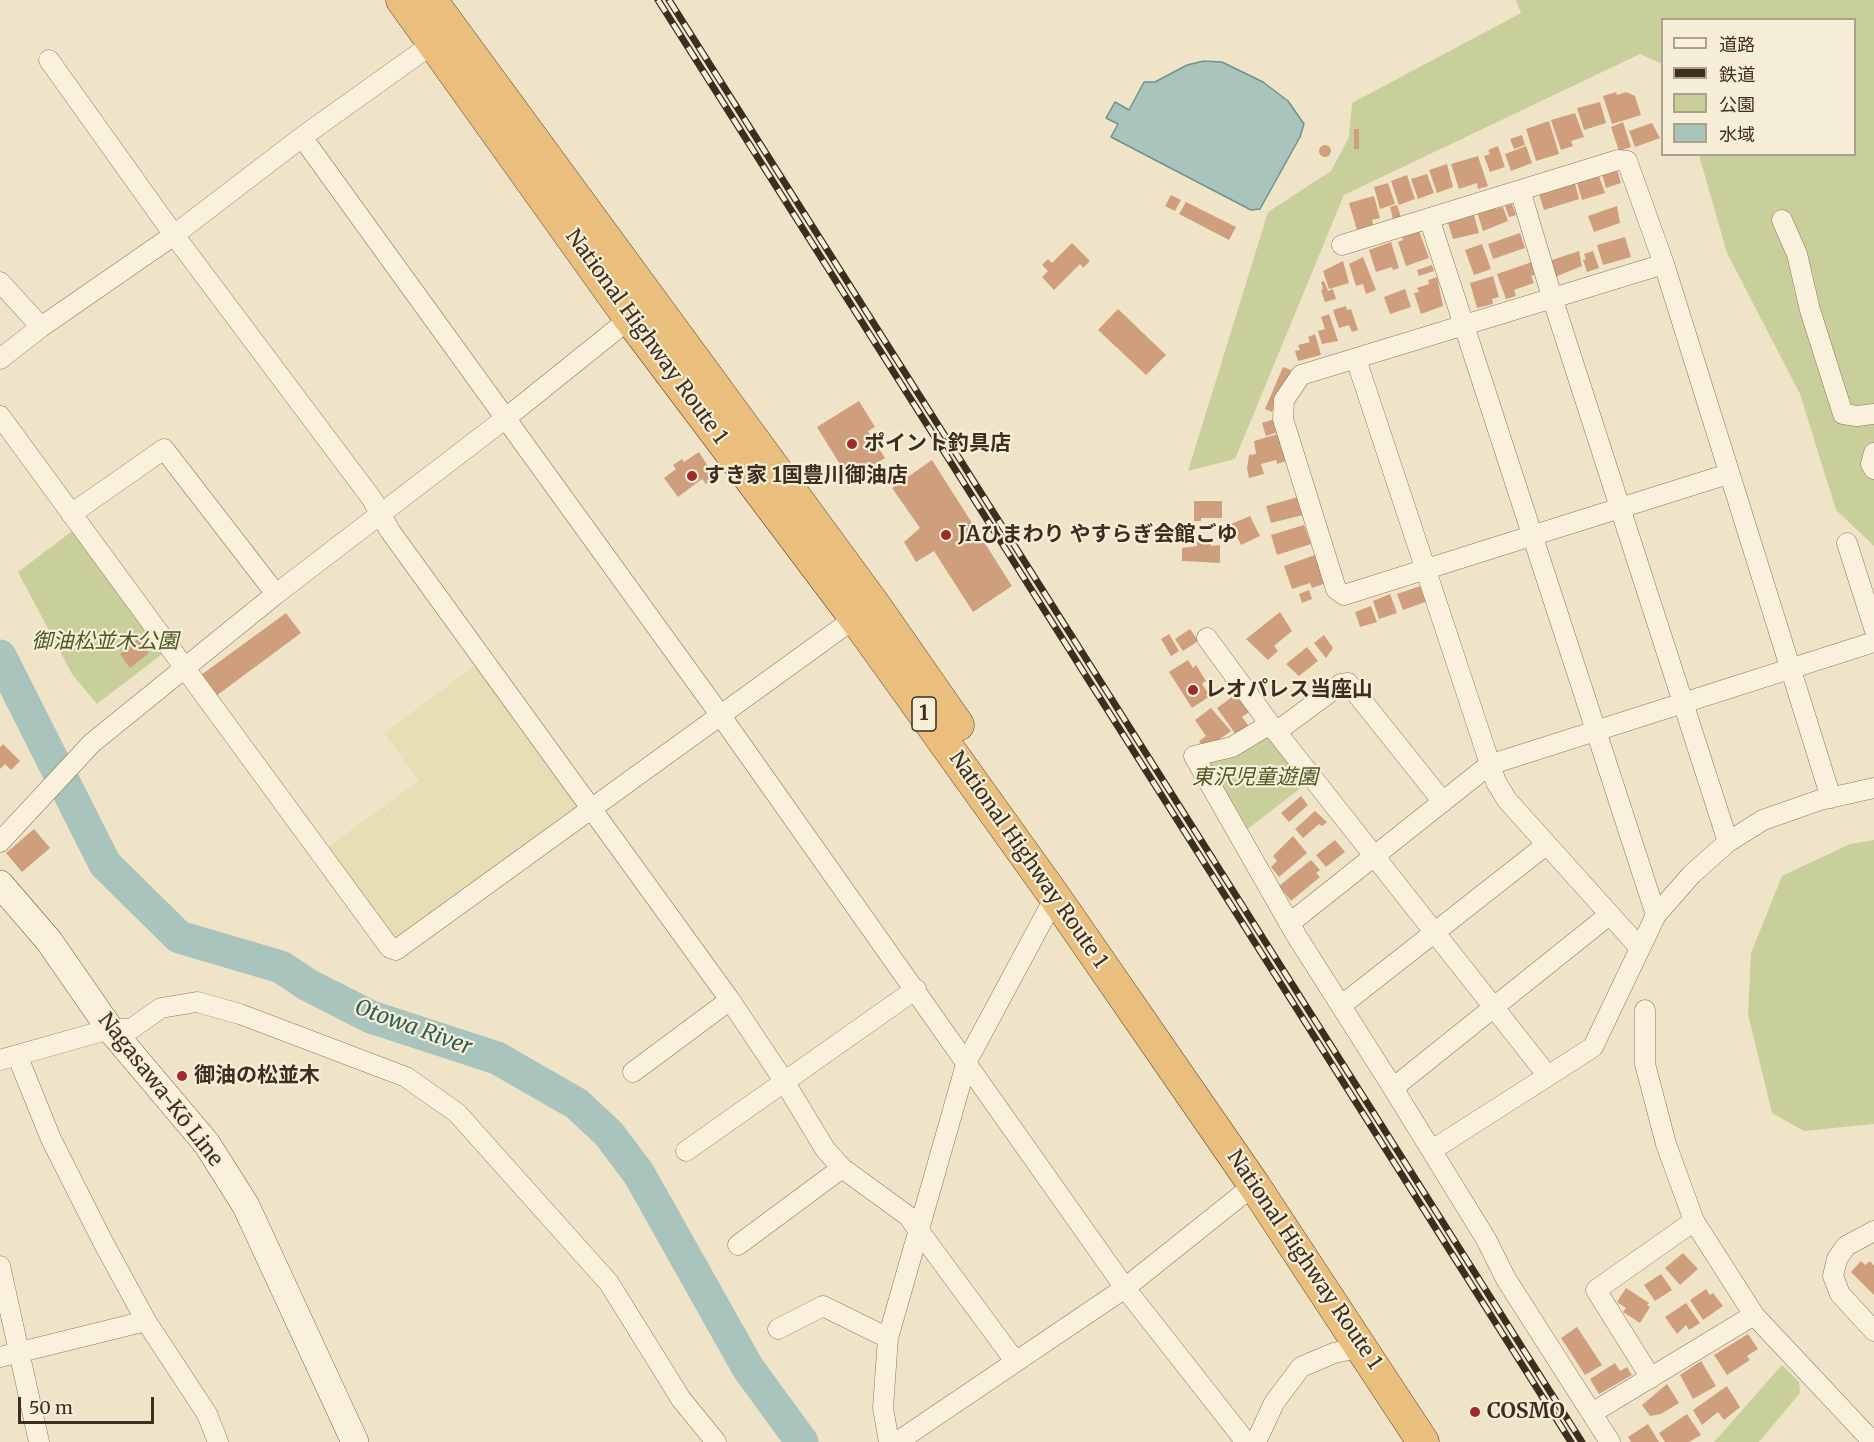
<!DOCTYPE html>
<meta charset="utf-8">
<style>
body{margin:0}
#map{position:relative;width:1874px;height:1442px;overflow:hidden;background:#f0e4c8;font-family:Merriweather,"Noto Sans JP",serif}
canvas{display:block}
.legend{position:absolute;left:1661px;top:18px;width:195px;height:138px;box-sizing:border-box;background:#f7eed8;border:2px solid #ada18e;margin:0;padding:8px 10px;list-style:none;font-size:18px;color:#3d2e20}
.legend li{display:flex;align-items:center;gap:12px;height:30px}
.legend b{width:30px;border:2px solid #ada18e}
.scale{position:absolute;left:18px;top:1397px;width:136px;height:27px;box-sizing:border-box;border:3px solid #3d2e20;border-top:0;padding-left:8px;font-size:18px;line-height:21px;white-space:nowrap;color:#3d2e20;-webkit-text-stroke:4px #f7eed8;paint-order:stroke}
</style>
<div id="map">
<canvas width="1874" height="1442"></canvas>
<ul class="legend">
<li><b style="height:8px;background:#faf1dc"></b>道路</li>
<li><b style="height:8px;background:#3d2e20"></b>鉄道</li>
<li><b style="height:16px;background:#c9cf9b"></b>公園</li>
<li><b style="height:16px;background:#a9c4bc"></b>水域</li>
</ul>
<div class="scale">50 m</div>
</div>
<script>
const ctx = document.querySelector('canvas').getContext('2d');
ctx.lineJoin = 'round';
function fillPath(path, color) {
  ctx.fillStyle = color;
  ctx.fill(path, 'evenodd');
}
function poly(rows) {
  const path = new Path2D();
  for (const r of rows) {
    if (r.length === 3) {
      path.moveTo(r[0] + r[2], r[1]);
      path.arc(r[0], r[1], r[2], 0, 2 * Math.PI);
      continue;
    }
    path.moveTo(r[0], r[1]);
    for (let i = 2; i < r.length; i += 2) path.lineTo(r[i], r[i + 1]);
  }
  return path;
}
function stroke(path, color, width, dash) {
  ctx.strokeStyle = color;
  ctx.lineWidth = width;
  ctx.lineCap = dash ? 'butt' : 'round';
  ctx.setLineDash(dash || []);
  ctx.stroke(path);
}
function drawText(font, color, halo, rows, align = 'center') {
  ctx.font = font + ' Merriweather,"Noto Sans JP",serif';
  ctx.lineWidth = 4.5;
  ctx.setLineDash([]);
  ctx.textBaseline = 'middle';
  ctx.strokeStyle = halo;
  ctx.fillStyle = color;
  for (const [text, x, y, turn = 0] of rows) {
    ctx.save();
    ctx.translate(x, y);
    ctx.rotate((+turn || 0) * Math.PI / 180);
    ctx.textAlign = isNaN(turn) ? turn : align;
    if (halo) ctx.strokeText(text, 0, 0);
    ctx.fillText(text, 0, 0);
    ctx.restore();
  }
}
const farmland = poly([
 [476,665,493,688,401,756,384,733],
 [493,689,581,807,395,944,325,849,384,806,410,840,385,805,419,781,401,757]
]);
const green = poly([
 [1516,0,1874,0,1874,546,1836,510,1800,394,1727,253,1699,155,1854,154,1854,20,1662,20,1662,64,1640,54,1344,195,1235,459,1188,471,1268,212,1331,171,1349,137,1352,103,1521,13],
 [75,529,166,651,97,704,72,674,18,572],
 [1265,733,1306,784,1245,831,1204,756],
 [1874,840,1874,1124,1804,1131,1772,1113,1748,1014,1751,953,1782,876,1850,844],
 [1782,1365,1799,1382,1800,1393,1759,1442,1714,1442]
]);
const water = poly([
 [1204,61,1222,62,1263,82,1288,101,1304,124,1300,137,1260,209,1251,210,1111,137,1118,124,1106,118,1115,102,1129,110,1144,82,1155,82,1187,65,1204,61]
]);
const river = poly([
 [0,656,105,864,179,937,281,967,308,985,371,1017,497,1058,577,1104,609,1134,639,1174,748,1368,802,1442]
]);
const building = poly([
 [1616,92,1617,95,1626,92,1635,96,1641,115,1612,124,1603,96],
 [1600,102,1606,123,1584,130,1577,108],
 [1575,113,1584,137,1571,141,1573,146,1561,150,1551,120],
 [1549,121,1559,154,1536,161,1526,129],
 [1623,122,1631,147,1619,151,1611,127],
 [1652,123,1660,138,1635,147,1629,131],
 [1354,129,1359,129,1359,149,1354,149],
 [1522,135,1525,145,1514,149,1510,139],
 [1325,151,6],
 [1498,146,1505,167,1490,172,1484,156,1490,154,1488,150],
 [1526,146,1532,163,1511,171,1505,154],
 [1478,156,1488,186,1478,189,1477,183,1459,189,1451,164],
 [1447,164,1453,187,1437,193,1429,170],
 [1617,169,1621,183,1606,188,1602,174],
 [1427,174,1434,193,1418,199,1411,179],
 [1407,175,1415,199,1399,205,1391,181],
 [1599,176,1605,193,1582,200,1577,183],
 [1388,183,1395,204,1380,209,1374,187],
 [1575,183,1579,199,1544,210,1539,194],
 [1171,195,1181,200,1175,211,1165,206],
 [1374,196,1380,218,1372,220,1373,225,1357,230,1349,203],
 [1186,202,1236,227,1229,240,1179,214],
 [1512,204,1516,215,1509,217,1505,206],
 [1397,205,1401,217,1393,219,1390,207],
 [1495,206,1496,209,1503,207,1508,221,1483,231,1477,212],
 [1617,206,1620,223,1594,232,1588,216],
 [1474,215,1479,233,1453,239,1448,223],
 [1419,231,1429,258,1406,266,1398,242,1403,240,1402,237],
 [1520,233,1525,248,1493,259,1488,244],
 [1625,237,1631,257,1603,265,1597,245],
 [1391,242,1399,268,1393,270,1392,267,1376,272,1369,250],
 [1072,243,1090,261,1083,268,1080,264,1054,290,1042,277,1048,271,1042,265,1048,259,1052,263],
 [1482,244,1491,269,1474,275,1465,250],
 [1579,251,1582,266,1555,277,1549,261],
 [1593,251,1599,268,1587,272,1583,260,1586,259,1584,254],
 [1363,257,1376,290,1366,294,1363,284,1356,286,1349,264],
 [1343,261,1349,283,1329,289,1323,271],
 [1532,262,1537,274,1531,276,1534,283,1514,290,1516,296,1506,299,1497,274],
 [1432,265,1434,271,1419,276,1417,270],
 [1493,276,1499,297,1492,299,1493,304,1477,308,1470,283],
 [1437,277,1443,306,1421,314,1414,293,1419,292,1417,288,1429,284,1428,280],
 [1324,281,1328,291,1333,289,1336,299,1325,302,1321,290,1323,289,1321,282],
 [1405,289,1411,307,1390,314,1384,297],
 [1346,306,1347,310,1351,309,1358,330,1352,332,1349,325,1339,328,1333,310],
 [1118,309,1166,355,1146,375,1098,330],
 [1329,314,1338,341,1322,344,1318,331,1325,329,1321,317],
 [1315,334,1321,355,1298,361,1295,351,1300,350,1298,345,1310,342,1308,337],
 [1283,367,1291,370,1272,412,1265,409],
 [859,401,875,427,868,431,885,458,849,479,817,427],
 [1275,419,1278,432,1266,436,1262,423],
 [1281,433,1286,461,1277,464,1276,460,1261,464,1264,474,1249,478,1247,468,1249,455,1256,454,1254,441],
 [699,452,709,468,714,465,720,474,706,484,702,479,678,497,664,478,676,469,673,465,682,459,684,462],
 [932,460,1012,586,973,612,934,551,916,562,904,542,920,528,892,488],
 [1298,497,1303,515,1271,523,1266,506],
 [1194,501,1222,501,1222,518,1201,518,1201,521,1194,521],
 [1250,516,1260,536,1241,545,1231,524],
 [1304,525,1311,544,1277,555,1271,535],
 [1197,538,1211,538,1211,546,1220,545,1220,563,1182,561,1182,548,1197,546],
 [1315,555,1326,583,1312,588,1310,583,1292,589,1284,566],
 [1423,585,1428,601,1403,610,1397,594],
 [1309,590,1312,599,1302,603,1299,594],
 [1390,594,1397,613,1379,619,1373,601],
 [1371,606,1377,622,1360,627,1355,612],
 [1280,612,1292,631,1274,646,1278,651,1268,660,1246,639],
 [286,613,301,633,216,696,201,675],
 [1190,629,1198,641,1183,651,1175,639],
 [1169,634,1179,651,1171,656,1161,639],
 [1324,635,1333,648,1326,658,1314,643],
 [138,639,149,653,130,668,120,654],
 [1307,647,1318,661,1299,676,1286,664],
 [1188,660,1193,668,1196,665,1206,681,1202,684,1210,696,1192,708,1169,672],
 [1236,694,1249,712,1242,717,1248,725,1243,729,1239,739,1217,708],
 [1211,708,1231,731,1205,750,1199,741,1206,736,1195,720],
 [3,744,20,761,11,770,5,764,0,769,0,747],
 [1301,796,1308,805,1289,822,1281,813],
 [1315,811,1327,822,1322,826,1319,824,1303,838,1295,829],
 [34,829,50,848,22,872,6,853],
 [1293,836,1307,853,1279,877,1271,867,1277,861,1273,856],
 [1335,840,1345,852,1326,867,1316,855],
 [1311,860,1320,870,1316,873,1320,877,1291,901,1279,886],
 [1683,1253,1698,1269,1680,1285,1665,1268],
 [1861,1261,1865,1265,1870,1261,1874,1266,1874,1295,1851,1272],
 [1661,1274,1672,1290,1655,1301,1644,1285],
 [1626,1288,1649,1303,1647,1305,1650,1307,1640,1323,1623,1312,1626,1308,1617,1302],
 [1706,1289,1710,1295,1713,1293,1723,1306,1703,1320,1690,1300],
 [1686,1303,1700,1323,1689,1330,1686,1325,1677,1334,1665,1317],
 [1577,1327,1602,1365,1585,1375,1561,1338],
 [1748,1334,1758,1349,1747,1356,1750,1360,1727,1375,1714,1355],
 [1701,1361,1716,1386,1693,1399,1680,1375],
 [1615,1363,1620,1371,1627,1367,1632,1375,1599,1394,1590,1379],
 [1667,1384,1679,1403,1661,1414,1650,1416,1642,1405],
 [1727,1386,1740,1407,1724,1420,1718,1412,1702,1425,1693,1410],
 [1687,1414,1701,1435,1689,1442,1665,1442,1659,1433],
 [1648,1424,1659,1442,1631,1442,1628,1437]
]);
const minor = poly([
 [49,60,174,235,372,499,390,531,730,1000,784,1081,825,1149,842,1168,908,1216,1015,1361],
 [302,137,721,716,1125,1288,1246,1442],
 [1520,190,1552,297,1728,842],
 [1429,218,1656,915],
 [1782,220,1797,254,1810,310,1843,414,1857,416,1874,414],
 [1342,245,1618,160,1627,161,1664,264,1831,798],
 [1664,264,1301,375,1284,400,1283,419,1336,589,1344,595,1728,474],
 [0,282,41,327],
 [0,359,41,327,174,235,302,137,435,42],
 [1356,359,1496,782,1507,800,1640,948],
 [0,416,390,948,396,950,855,618],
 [1874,453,1871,464,1874,469],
 [71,514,164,449,276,594],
 [1847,543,1874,628],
 [1207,638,1270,724,1548,1076,1593,1047,1656,915,1692,874,1728,842,1763,820,1820,800,1874,788],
 [1270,724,1232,747,1194,756,1296,935,1393,1088],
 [1276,732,1341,684,1348,683,1443,802],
 [0,842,92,743,276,594,506,418,638,312],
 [1609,915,1393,1088,1486,1239,1506,1279,1610,1442],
 [1290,923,1489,765,1874,642],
 [1342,1005,1546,845],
 [1645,1010,1645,1064,1666,1144,1694,1221,1754,1315,1873,1442],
 [17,1055,51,1139,103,1242,146,1321,207,1414,218,1442],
 [0,1060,110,1029,131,1029,161,1008,197,1002,240,1014,406,1077,457,1113,609,1283,681,1399,716,1442],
 [633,1072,730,1000],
 [1432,1150,1548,1076],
 [686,1151,916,989],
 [1874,1231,1846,1246,1837,1259,1833,1276,1840,1294,1874,1331],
 [738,1245,842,1168],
 [0,1266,39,1442],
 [778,1329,823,1306,888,1338],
 [0,1357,146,1321],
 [1651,1378,1596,1290,1694,1221],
 [1592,1413,1754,1315],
 [889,1442,883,1408,888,1338,967,1061,1055,897],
 [897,1442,1125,1288,1254,1185],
 [1256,1442,1274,1403,1301,1367,1334,1353,1363,1347]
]);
const secondary = poly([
 [0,884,49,941,110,1029,207,1144,246,1206,355,1442]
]);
const trunk = poly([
 [402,0,630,319,855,618,1055,897,1254,1185,1423,1442],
 [431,0,873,603,958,725]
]);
const rail = poly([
 [658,0,1571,1442],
 [669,0,1582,1442]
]);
const markers = [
 [852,444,6,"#9e2a2b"],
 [692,476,6,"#9e2a2b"],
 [946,535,6,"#9e2a2b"],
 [1193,690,6,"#9e2a2b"],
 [182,1076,6,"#9e2a2b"],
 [1475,1412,6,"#9e2a2b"]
];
const shields = [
 [924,714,24]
];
const shieldNames = [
 ["1",924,714]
];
const streetNames = [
 ["National Highway Route 1",646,337,54],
 ["National Highway Route 1",1028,860,55],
 ["Nagasawa-Kō Line",160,1090,52],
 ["National Highway Route 1",1304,1260,56]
];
const poiNames = [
 ["ポイント釣具店",864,444],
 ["すき家 1国豊川御油店",704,476],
 ["JAひまわり やすらぎ会館ごゆ",958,535],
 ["レオパレス当座山",1205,690],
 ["御油の松並木",194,1076],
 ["COSMO",1487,1412]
];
const parkNames = [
 ["御油松並木公園",105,642],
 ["東沢児童遊園",1255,778]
];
const waterNames = [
 ["Otowa River",413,1028,20]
];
fillPath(farmland, '#e6deb5');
fillPath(green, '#c9cf9b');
fillPath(water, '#a9c4bc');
stroke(water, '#6f938a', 1.5);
stroke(river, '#a9c4bc', 33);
fillPath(building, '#cf9f7d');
stroke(minor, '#8d765c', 21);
stroke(secondary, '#6f573f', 28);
stroke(trunk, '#5b4430', 33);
stroke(minor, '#faf1dc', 20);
stroke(secondary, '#faf1dc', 27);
stroke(trunk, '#eabe7c', 32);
stroke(rail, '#3d2e20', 7);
stroke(rail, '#f7eed8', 4.5, [14]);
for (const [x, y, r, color] of markers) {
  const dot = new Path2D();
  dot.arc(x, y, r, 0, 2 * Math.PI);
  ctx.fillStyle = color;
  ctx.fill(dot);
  stroke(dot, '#f7eed8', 2);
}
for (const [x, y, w] of shields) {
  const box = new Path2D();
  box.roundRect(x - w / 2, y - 17, w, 34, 4.5);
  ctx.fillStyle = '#f7eed8';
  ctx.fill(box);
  stroke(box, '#3d2e20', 1.5);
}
drawText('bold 20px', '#3d2e20', null, shieldNames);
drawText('21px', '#3d2e20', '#f7eed8', streetNames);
drawText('bold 21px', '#3d2e20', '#f7eed8', poiNames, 'left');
drawText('italic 21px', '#4d5a26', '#f7eed8', parkNames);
drawText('italic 22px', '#2f5d5a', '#f7eed8', waterNames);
</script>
